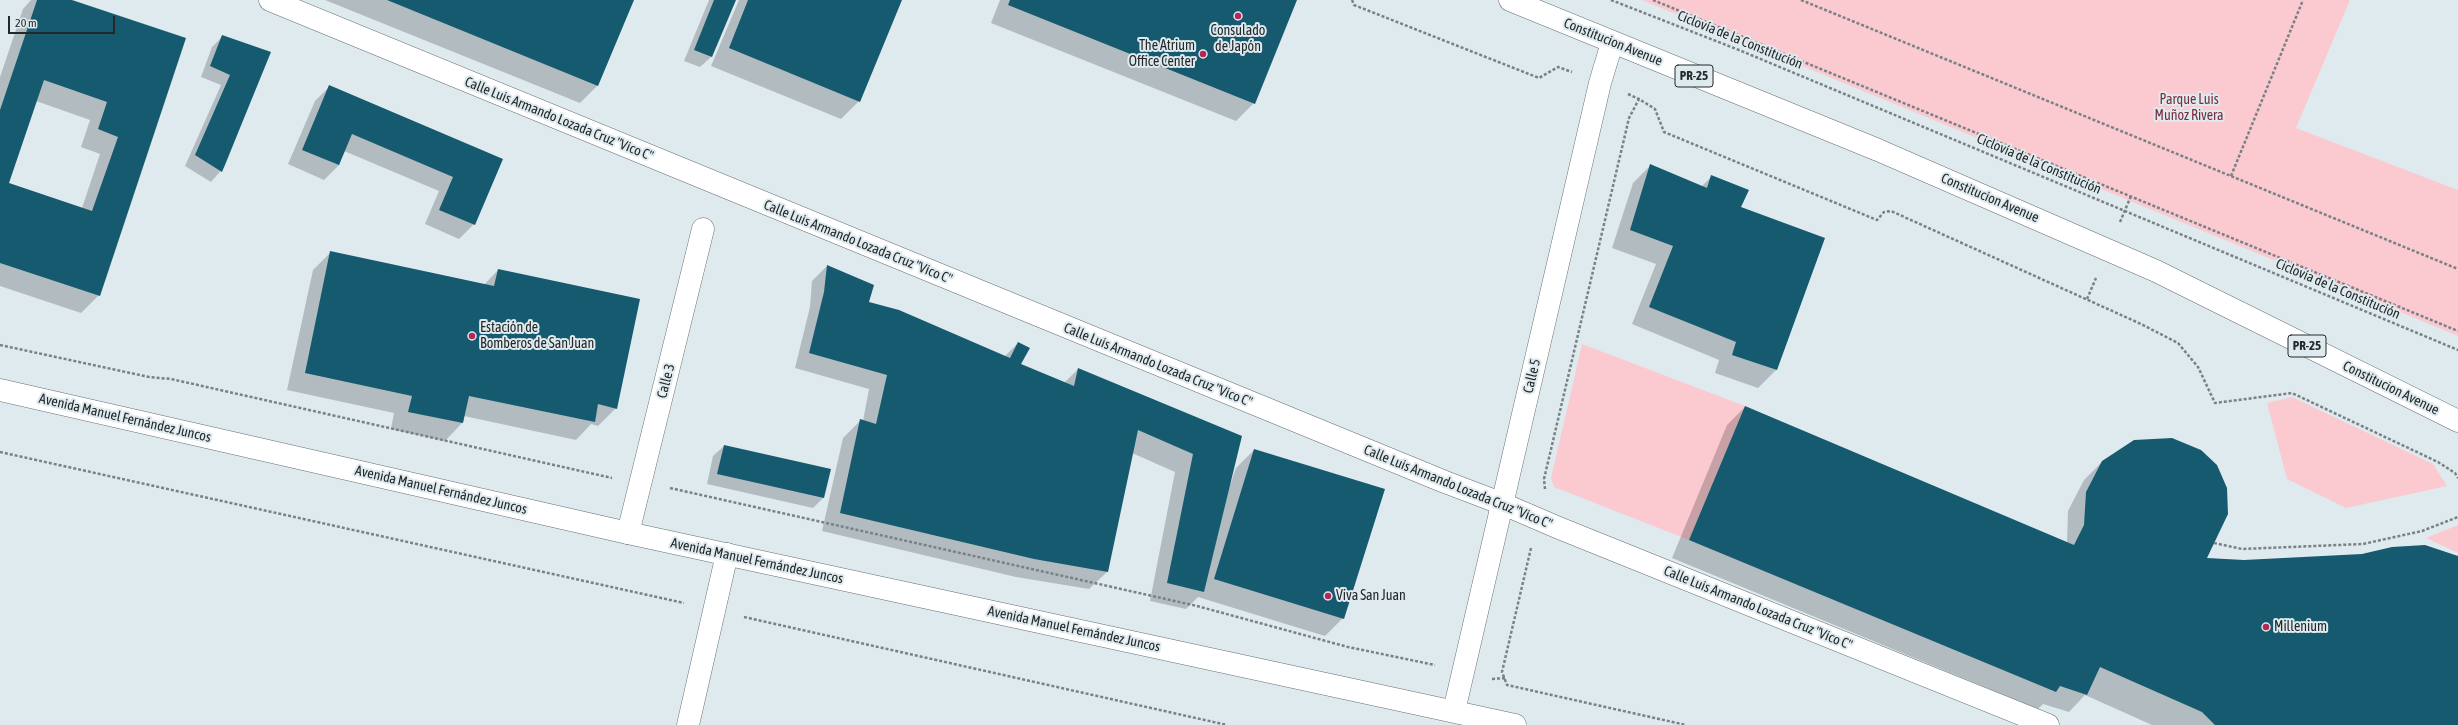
<!DOCTYPE html>
<meta charset="utf-8">
<style>
body{margin:0}
#map{position:relative;width:2458px;height:725px;overflow:hidden;background:#dfeaef;font-family:"Asap Condensed",sans-serif}
canvas{display:block}
.scale{position:absolute;left:8px;top:16px;width:107px;height:18px;box-sizing:border-box;border:2px solid #232829;border-top:0;padding-left:5px;font-size:12px;line-height:14px;white-space:nowrap;color:#232829;-webkit-text-stroke:3px #dfeaef;paint-order:stroke}
</style>
<div id="map">
<canvas width="2458" height="725"></canvas>
<div class="scale">20 m</div>
</div>
<script>
const ctx = document.querySelector('canvas').getContext('2d');
ctx.lineJoin = 'round';
function fillPath(path, color) {
  ctx.fillStyle = color;
  ctx.fill(path, 'evenodd');
}
function poly(rows) {
  const path = new Path2D();
  for (const r of rows) {
    path.moveTo(r[0], r[1]);
    for (let i = 2; i < r.length; i += 2) path.lineTo(r[i], r[i + 1]);
  }
  return path;
}
function stroke(path, color, width, dash) {
  ctx.strokeStyle = color;
  ctx.lineWidth = width;
  ctx.lineCap = dash ? 'butt' : 'round';
  ctx.setLineDash(dash || []);
  ctx.stroke(path);
}
function drawText(font, color, halo, rows, align = 'center') {
  ctx.font = font + ' "Asap Condensed",sans-serif';
  ctx.lineWidth = 4;
  ctx.setLineDash([]);
  ctx.textBaseline = 'middle';
  ctx.strokeStyle = halo;
  ctx.fillStyle = color;
  for (const [text, x, y, turn = 0] of rows) {
    ctx.save();
    ctx.translate(x, y);
    ctx.rotate((+turn || 0) * Math.PI / 180);
    ctx.textAlign = isNaN(turn) ? turn : align;
    if (halo) ctx.strokeText(text, 0, 0);
    ctx.fillText(text, 0, 0);
    ctx.restore();
  }
}
const green = poly([
 [1642,0,2350,0,2296,128,2458,190,2458,336],
 [1582,344,1745,406,1689,540,1554,487,1551,478],
 [2292,397,2433,464,2447,486,2346,508,2287,479,2267,403],
 [2458,525,2458,553,2426,538]
]);
const shadow = poly([
 [31,0,69,0,185,39,99,295,81,313,0,286,0,77,23,9],
 [36,101,90,120,81,147,100,154,82,208,8,183],
 [325,0,632,0,598,85,580,103],
 [709,0,735,0,711,57,700,67,684,61],
 [739,0,901,0,859,101,841,119,711,66],
 [1000,0,1296,0,1254,103,1236,121,991,23],
 [223,36,269,53,225,166,211,182,185,166,221,85,201,77,212,47],
 [330,86,501,160,474,224,459,239,425,224,439,191,344,151,339,165,324,180,288,164,315,101],
 [1651,165,1701,187,1711,177,1740,207,1824,239,1776,370,1758,388,1715,373,1719,360,1632,324,1656,264,1612,248,1633,183],
 [331,252,484,285,498,270,616,408,598,426,591,424,576,440,464,416,462,423,445,441,391,429,394,413,287,390,313,270],
 [827,266,873,285,868,303,1004,357,1018,343,1020,364,1064,383,1078,369,1240,436,1227,494,1236,468,1254,450,1343,618,1325,636,1198,597,1186,609,1150,601,1175,472,1132,453,1107,572,1089,589,1016,577,822,531,843,438,861,420,863,421,869,389,795,368,810,307,812,281],
 [1745,407,2067,543,2068,511,2084,480,2103,461,2205,559,2244,561,2458,557,2458,725,2152,725,2085,695,2069,712,2043,704,2038,709,1672,558,1727,425],
 [724,446,830,470,823,498,813,508,707,484,713,456]
]);
const building = poly([
 [37,0,72,0,186,38,100,296,0,263,0,110],
 [44,80,107,102,98,129,118,137,92,211,9,183],
 [387,0,634,0,598,86],
 [714,0,736,0,712,57,694,50],
 [748,0,902,0,860,102,729,48],
 [1010,0,1297,0,1255,104,1008,5],
 [222,35,271,52,222,172,195,155,230,75,210,66],
 [329,85,503,159,475,225,439,210,453,177,352,134,339,165,302,150],
 [1650,164,1707,188,1711,175,1749,190,1741,207,1825,238,1777,370,1732,355,1736,342,1649,307,1673,246,1630,230],
 [330,251,494,286,498,269,640,299,617,409,598,404,595,422,469,396,463,423,408,412,412,396,305,373],
 [827,265,874,285,869,302,899,310,1010,358,1018,342,1030,348,1021,364,1074,386,1078,368,1242,436,1204,592,1167,583,1193,454,1138,430,1108,572,1034,559,840,513,860,419,876,424,887,375,809,353,824,292],
 [1745,406,2074,545,2084,525,2086,492,2102,461,2134,440,2172,438,2201,450,2217,465,2227,488,2228,514,2207,558,2244,560,2362,554,2392,547,2425,545,2458,556,2458,725,2215,725,2202,712,2100,667,2087,695,2060,686,2056,692,1689,540],
 [724,445,831,469,824,498,717,474],
 [1254,449,1385,489,1344,619,1214,579]
]);
const path = poly([
 [1352,0,1354,5,1539,78,1558,67,1572,72],
 [1611,0,1739,50,2458,350],
 [1653,0,2458,331],
 [1801,0,2458,269],
 [1628,94,1639,99],
 [2231,176,2303,0],
 [2120,222,2131,196],
 [2087,299,2096,278],
 [0,345,149,377,171,379,612,478],
 [0,452,684,603],
 [670,488,1197,606,1348,647,1435,665],
 [1545,489,1544,479,1629,118,1639,99,1655,109,1664,132,1877,220,1884,212,1891,211,2141,324,2178,343,2198,367,2215,403,2292,393,2438,462,2455,473,2458,478],
 [2214,543,2242,549,2363,544,2422,531,2458,517],
 [1531,548,1502,672,1507,685,1686,725],
 [744,617,1227,725],
 [1492,679,1505,678]
]);
const minor = poly([
 [270,0,1445,482,1503,504,1559,528,2048,725],
 [628,533,703,229],
 [1454,711,1600,83,1612,43],
 [688,725,727,554]
]);
const major = poly([
 [1510,0,1878,150,2156,271,2458,421],
 [0,390,628,533,1515,725]
]);
const markers = [
 [1238,16,4,"#b62653"],
 [1203,54,4,"#b62653"],
 [472,336,4,"#b62653"],
 [1328,596,4,"#b62653"],
 [2266,627,4,"#b62653"]
];
const shields = [
 [1694,76,38],
 [2307,346,38]
];
const shieldNames = [
 ["PR-25",1694,76],
 ["PR-25",2307,346]
];
const poiNames = [
 ["Consulado",1238,31,"center"],
 ["de Japón",1238,47,"center"],
 ["The Atrium",1195,46,"right"],
 ["Office Center",1195,62,"right"],
 ["Estación de",480,328],
 ["Bomberos de San Juan",480,344],
 ["Viva San Juan",1336,596],
 ["Millenium",2274,627]
];
const streetNames = [
 ["Ciclovía de la Constitución",1740,40,22],
 ["Constitucion Avenue",1613,42,22],
 ["Calle Luis Armando Lozada Cruz \"Vico C\"",559,119,22],
 ["Ciclovía de la Constitución",2039,164,23],
 ["Constitucion Avenue",1990,198,23],
 ["Calle Luis Armando Lozada Cruz \"Vico C\"",858,242,22],
 ["Ciclovía de la Constitución",2338,289,23],
 ["Calle Luis Armando Lozada Cruz \"Vico C\"",1158,365,22],
 ["Calle 5",1532,376,-77],
 ["Calle 3",666,381,-76],
 ["Constitucion Avenue",2391,388,26],
 ["Avenida Manuel Fernández Juncos",125,418,13],
 ["Calle Luis Armando Lozada Cruz \"Vico C\"",1458,487,22],
 ["Avenida Manuel Fernández Juncos",441,490,13],
 ["Avenida Manuel Fernández Juncos",757,561,12],
 ["Calle Luis Armando Lozada Cruz \"Vico C\"",1758,608,22],
 ["Avenida Manuel Fernández Juncos",1074,629,12]
];
const parkNames = [
 ["Parque Luis",2189,100],
 ["Muñoz Rivera",2189,116]
];
fillPath(green, '#fbcad1');
fillPath(shadow, '#0003');
fillPath(building, '#155a6f');
stroke(minor, '#656f73', 23);
stroke(major, '#656f73', 23);
stroke(path, '#798184', 2.5, [3, 2]);
stroke(minor, '#fff', 22);
stroke(major, '#fff', 22);
for (const [x, y, r, color] of markers) {
  const dot = new Path2D();
  dot.arc(x, y, r, 0, 2 * Math.PI);
  ctx.fillStyle = color;
  ctx.fill(dot);
  stroke(dot, '#dfeaef', 1.5);
}
for (const [x, y, w] of shields) {
  const box = new Path2D();
  box.roundRect(x - w / 2, y - 11, w, 22, 3);
  ctx.fillStyle = '#dfeaef';
  ctx.fill(box);
  stroke(box, '#232829', 1);
}
drawText('bold 13px', '#232829', null, shieldNames);
drawText('14px', '#232829', '#dfeaef', poiNames, 'left');
drawText('14px', '#232829', '#dfeaef', streetNames);
drawText('14px', '#772e3f', '#dfeaef', parkNames);
</script>
